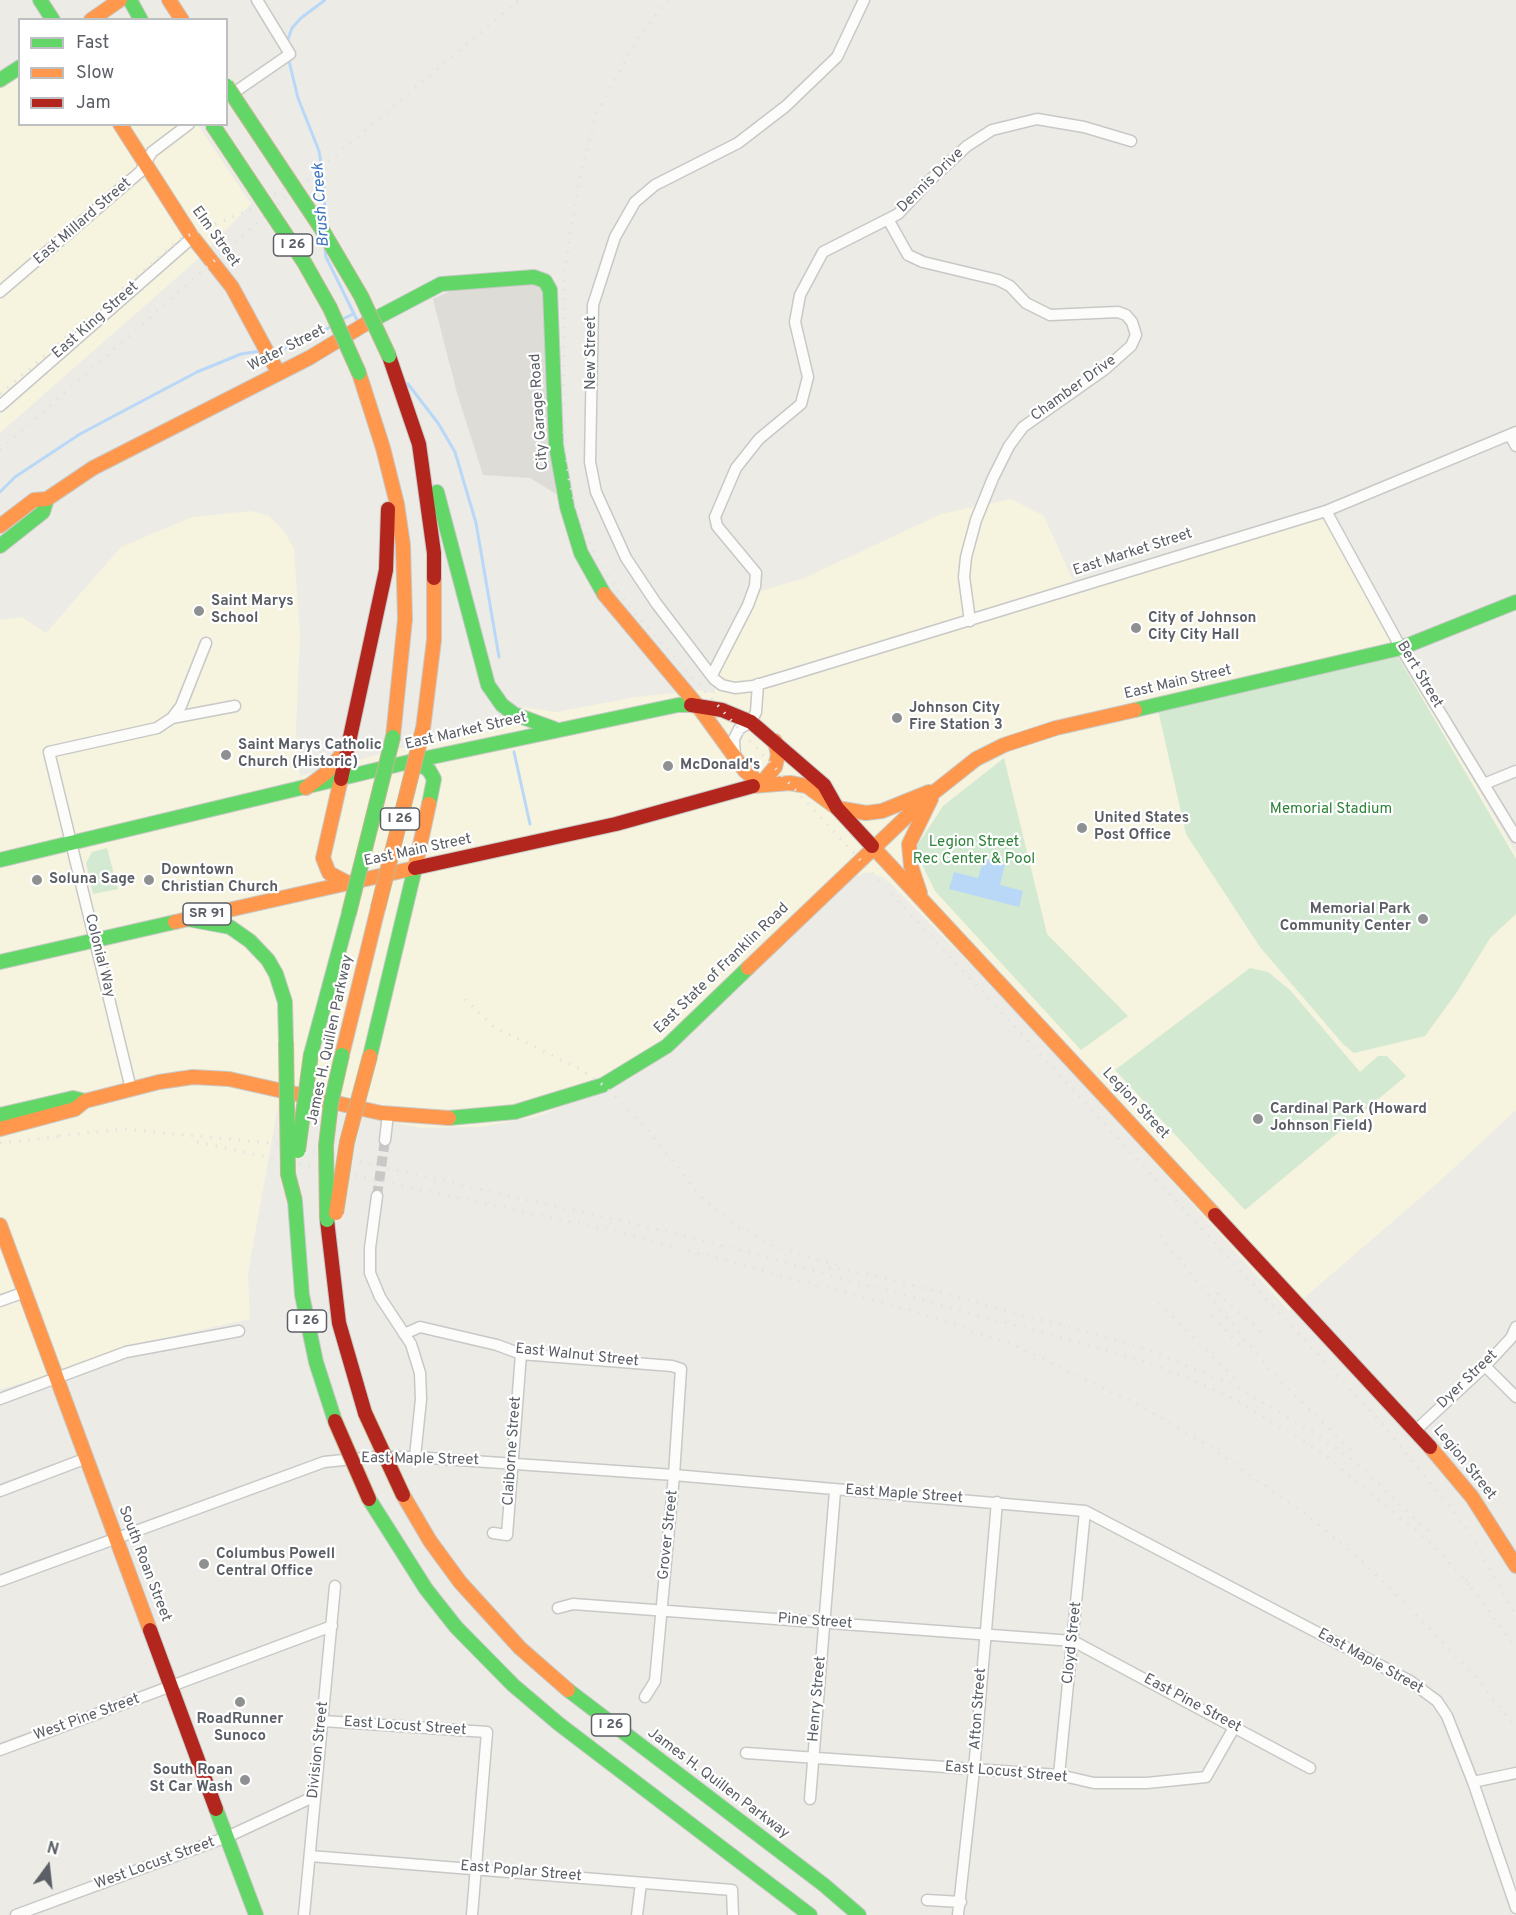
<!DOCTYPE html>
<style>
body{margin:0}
#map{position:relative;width:1516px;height:1915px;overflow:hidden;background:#ecebe6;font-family:Overpass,sans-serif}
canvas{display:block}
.legend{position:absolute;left:18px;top:18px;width:210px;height:108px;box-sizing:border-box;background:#fff;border:2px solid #bdbfc1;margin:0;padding:8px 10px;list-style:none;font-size:18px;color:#5b5f65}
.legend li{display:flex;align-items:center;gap:12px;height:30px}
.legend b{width:30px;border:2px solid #bdbfc1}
.north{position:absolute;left:18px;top:1837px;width:60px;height:60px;-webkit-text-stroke:4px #fff;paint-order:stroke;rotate:15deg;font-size:16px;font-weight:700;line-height:24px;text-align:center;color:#5b5f65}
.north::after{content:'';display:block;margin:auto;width:21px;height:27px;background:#5b5f65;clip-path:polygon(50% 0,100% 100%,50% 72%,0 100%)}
</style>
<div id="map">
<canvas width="1516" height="1915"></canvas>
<ul class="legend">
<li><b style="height:8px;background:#63d668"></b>Fast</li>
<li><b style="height:8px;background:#ff974d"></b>Slow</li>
<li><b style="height:8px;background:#b3261e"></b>Jam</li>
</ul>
<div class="north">N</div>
</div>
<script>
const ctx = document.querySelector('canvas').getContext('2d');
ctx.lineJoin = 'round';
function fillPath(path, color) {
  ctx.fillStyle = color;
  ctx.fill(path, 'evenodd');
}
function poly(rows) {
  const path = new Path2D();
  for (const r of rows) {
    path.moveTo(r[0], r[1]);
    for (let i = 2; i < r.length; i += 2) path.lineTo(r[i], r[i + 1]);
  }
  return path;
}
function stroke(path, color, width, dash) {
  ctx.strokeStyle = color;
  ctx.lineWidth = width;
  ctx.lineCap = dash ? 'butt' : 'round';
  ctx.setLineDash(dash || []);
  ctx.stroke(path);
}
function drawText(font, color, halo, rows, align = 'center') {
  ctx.font = font + ' Overpass,sans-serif';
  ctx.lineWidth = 4.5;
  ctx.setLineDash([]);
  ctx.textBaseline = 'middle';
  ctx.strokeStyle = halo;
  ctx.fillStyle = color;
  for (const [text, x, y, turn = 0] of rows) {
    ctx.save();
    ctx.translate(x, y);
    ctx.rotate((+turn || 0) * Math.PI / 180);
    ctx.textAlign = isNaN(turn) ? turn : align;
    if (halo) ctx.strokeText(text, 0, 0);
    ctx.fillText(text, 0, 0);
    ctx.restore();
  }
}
const commercial = poly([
 [19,74,20,124,198,125,251,204,199,258,0,433,0,87],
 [1011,499,1044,516,1078,592,1321,517,1331,528,1384,630,1516,853,1516,1110,1441,1180,1289,1311,1029,1024,885,878,867,872,853,877,673,1046,584,1097,537,1117,480,1127,422,1128,279,1101,248,1273,250,1319,141,1343,42,1378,0,1389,0,620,22,617,46,633,121,547,192,517,251,511,269,516,283,530,294,548,300,635,296,729,300,776,438,738,486,723,524,707,556,712,636,697,699,690,714,693,721,671,758,592,804,578,941,514]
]);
const industrial = poly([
 [527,284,539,286,547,296,550,428,556,494,530,478,483,475,457,393,433,299,455,289]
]);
const green = poly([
 [1397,655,1516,859,1516,914,1490,938,1457,992,1425,1036,1354,1053,1343,1044,1260,947,1186,834,1158,710],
 [1004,758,1047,934,1128,1016,1081,1050,935,891,919,858,917,846,943,806],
 [107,848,118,889,93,894,86,863,92,852],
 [1250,968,1268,972,1290,990,1360,1072,1378,1056,1387,1056,1406,1076,1245,1210,1115,1070]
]);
const water = poly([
 [984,859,1005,864,1000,885,1023,891,1019,907,949,889,954,872,978,878]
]);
const stream = poly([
 [287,42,292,28,301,18,325,0],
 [288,57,298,98,319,151,324,183,325,219],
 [325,250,326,257,357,320],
 [341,320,353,314],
 [270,350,294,347,330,327],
 [408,384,438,423,455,452,476,523,499,657],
 [0,492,15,477,80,434,197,372,241,354,261,351],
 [514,752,530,824]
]);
const streetTunnel = poly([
 [377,1196,385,1140]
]);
const street = poly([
 [864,0,837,57,786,106,738,143,655,185,635,202,615,237,593,305,590,462,596,492,626,558,656,603,714,679,722,685,735,688,753,686,790,675,1326,511,1516,432],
 [229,96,290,54,257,0],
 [889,221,908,255,923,262,998,280,1010,286,1026,303,1050,315,1118,312,1126,315,1132,322,1136,335,1131,346,1104,370,1023,427,1009,446,993,478,976,520,966,557,964,577,970,621],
 [0,292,140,172,152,152,189,124],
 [0,406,193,237],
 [1510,435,1516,446],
 [1326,511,1401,648,1516,837],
 [712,675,748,605,755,586,756,573,717,526,715,517,736,468,759,439,801,404,808,377,795,322,800,295,823,252,898,214,928,182,967,146,992,130,1037,119,1084,127,1131,141],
 [172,718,235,706],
 [735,758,734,739,739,729,751,722,756,712,758,684],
 [1484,784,1516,771],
 [131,1089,49,752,157,728,172,718,181,706,206,643],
 [385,1140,388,1114],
 [377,1196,370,1248,370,1273,380,1297,411,1344,420,1373,421,1399,415,1457],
 [0,1301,25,1292],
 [404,1334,420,1327,497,1345,521,1354,672,1366,681,1369,674,1475,655,1681,645,1697],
 [1485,1366,1516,1397],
 [0,1399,126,1352,239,1331],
 [1416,1430,1485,1366,1511,1338,1516,1327],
 [0,1491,87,1458],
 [493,1533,507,1535,521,1354],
 [0,1581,324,1462,373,1457,415,1457,674,1475,1085,1511,1410,1681,1437,1701,1447,1716,1473,1782,1516,1908],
 [558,1608,573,1604,1073,1641,1310,1768],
 [323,1721,487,1732,472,1915],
 [0,1750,332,1626],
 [746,1753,1059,1775,1094,1783,1147,1783,1206,1777,1235,1726],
 [1059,1775,1085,1511],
 [1473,1782,1516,1773],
 [810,1799,835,1491],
 [310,1856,732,1890,733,1915],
 [927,1900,961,1902],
 [16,1915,227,1837,313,1797],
 [304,1915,335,1586],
 [637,1915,641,1883],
 [958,1915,974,1770,997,1502]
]);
const fast = poly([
 [40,0,53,20],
 [130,0,141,20],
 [0,80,20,67],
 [367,323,441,284,534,277,545,281,550,290,556,445,567,507,581,553,604,594],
 [437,492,488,685,502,705,514,714,555,729],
 [0,546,43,512,47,499],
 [1135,710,1401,648,1516,602],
 [413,761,678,705,691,705],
 [0,860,413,761,429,770,434,779,429,804],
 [187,919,230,927,250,941,268,960,276,974,285,1002,286,1042],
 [0,962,175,922],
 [311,1054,349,913],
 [370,1056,415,868],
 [0,1115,73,1098,85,1101],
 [449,1118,515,1112,603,1085,667,1046,748,968],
 [295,1201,302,1295,316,1362,335,1421],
 [369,1499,426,1589,456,1627,513,1685,559,1724,810,1915],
 [568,1690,824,1885,859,1915],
 [216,1809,256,1915]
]);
const slow = poly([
 [169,0,182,20],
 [91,20,120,0],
 [120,124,191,235,232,287,278,372],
 [359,373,383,448,397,504,403,545,405,619,393,737],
 [0,526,34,500,47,499,93,468,309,358,367,323],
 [604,594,697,705,745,771,761,784,775,767,778,755,775,741],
 [423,729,434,640,434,578],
 [341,779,323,858,329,873,348,883],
 [753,786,790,783,807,786,837,808,866,813,882,811,929,792],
 [306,788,326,773,344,752],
 [872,846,1215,1215],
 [920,893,911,866,909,844,931,799],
 [175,922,415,868,429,804],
 [748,968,923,801,976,759,1004,745,1056,728,1135,710],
 [342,1055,378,908],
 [0,1129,75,1109,85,1101,159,1082,193,1077,229,1079,381,1113,449,1118],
 [0,1225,150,1630],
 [1430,1447,1472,1497,1516,1566],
 [403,1495,430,1541,460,1582,520,1648,568,1690]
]);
const jam = poly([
 [389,356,419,444,434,553,434,578],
 [691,705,722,710,751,722,824,785,837,808,872,846],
 [341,779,386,570,388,509],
 [415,868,616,824,753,786],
 [1215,1215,1430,1447],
 [327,1220,339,1323,365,1413],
 [150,1630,216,1809]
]);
const rail = poly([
 [668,0,638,38,597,112,582,167,570,235,563,285,564,433,569,479,576,508,597,560,631,609,739,729,1385,1427,1467,1528,1516,1616],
 [0,394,180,239,249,210,286,187],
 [0,450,283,200,519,0],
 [465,999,494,1027,580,1069,603,1085,649,1131,700,1196,735,1225,774,1246,838,1265],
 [59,1136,123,1129,280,1144,687,1236,1132,1357,1198,1382,1234,1399,1321,1452,1433,1545,1470,1586],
 [197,1142,615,1231,911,1310,1014,1345,1141,1406,1207,1445,1306,1514,1360,1559,1402,1600,1474,1675,1516,1728],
 [0,1143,65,1136],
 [1160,1236,1276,1377,1352,1451],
 [829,1267,878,1276,1142,1347,1233,1385,1311,1431,1353,1460,1430,1533],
 [1217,1293,1264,1334],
 [1159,1303,1238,1382],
 [1212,1316,1243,1349],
 [1466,1580,1516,1648]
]);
const fastBridge = poly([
 [226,85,321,228,361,296,389,356],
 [212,124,304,262,330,308,359,373],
 [349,913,393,737],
 [286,1042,288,1174,295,1201],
 [298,1151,311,1054],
 [327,1220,326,1145,331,1103,342,1055]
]);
const slowBridge = poly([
 [378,908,423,729],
 [336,1213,347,1142,370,1056]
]);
const jamBridge = poly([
 [365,1413,403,1495],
 [335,1421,369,1499]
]);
const markers = [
 [199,611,6,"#8e9092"],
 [1136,628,6,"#8e9092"],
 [897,718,6,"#8e9092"],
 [226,755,6,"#8e9092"],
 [668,766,6,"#8e9092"],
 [1082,828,6,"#8e9092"],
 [37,880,6,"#8e9092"],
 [149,880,6,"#8e9092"],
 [1423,919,6,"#8e9092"],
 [1258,1119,6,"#8e9092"],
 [204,1564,6,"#8e9092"],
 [240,1702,6,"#8e9092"],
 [245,1780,6,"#8e9092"]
];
const shields = [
 [293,245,39],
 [400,819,39],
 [207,914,48],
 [307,1321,39],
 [611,1725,39]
];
const shieldNames = [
 ["I 26",293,245],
 ["I 26",400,819],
 ["SR 91",207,914],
 ["I 26",307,1321],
 ["I 26",611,1725]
];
const streetNames = [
 ["Dennis Drive",931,181,-44],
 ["East Millard Street",83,222,-41],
 ["Elm Street",215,237,54],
 ["East King Street",96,321,-41],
 ["Water Street",287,349,-27],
 ["New Street",592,353,-90],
 ["Chamber Drive",1074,389,-36],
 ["City Garage Road",540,412,-94],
 ["East Market Street",1133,553,-18],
 ["Bert Street",1419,675,59],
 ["East Main Street",1178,683,-13],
 ["East Market Street",466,732,-13],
 ["East Main Street",418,851,-12],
 ["Colonial Way",99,956,76],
 ["East State of Franklin Road",722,969,-44],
 ["James H. Quillen Parkway",331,1040,-78],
 ["Legion Street",1135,1104,47],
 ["East Walnut Street",577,1356,6],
 ["Dyer Street",1468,1380,-44],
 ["Claiborne Street",513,1451,-86],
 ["East Maple Street",420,1460,1],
 ["Legion Street",1464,1463,51],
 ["East Maple Street",904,1495,4],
 ["Grover Street",669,1535,-84],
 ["South Roan Street",144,1564,69],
 ["Pine Street",815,1622,4],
 ["Cloyd Street",1073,1643,-84],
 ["East Maple Street",1370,1662,29],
 ["Henry Street",818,1699,-85],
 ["East Pine Street",1192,1704,28],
 ["Afton Street",979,1709,-86],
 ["West Pine Street",87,1718,-20],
 ["East Locust Street",405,1727,4],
 ["Division Street",319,1750,-84],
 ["East Locust Street",1006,1773,5],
 ["James H. Quillen Parkway",718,1784,37],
 ["West Locust Street",155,1864,-20],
 ["East Poplar Street",521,1872,5]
];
const poiNames = [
 ["Saint Marys",211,602],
 ["School",211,619],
 ["City of Johnson",1148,619],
 ["City City Hall",1148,636],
 ["Johnson City",909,709],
 ["Fire Station 3",909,726],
 ["Saint Marys Catholic",238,746],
 ["Church (Historic)",238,763],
 ["McDonald's",680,766],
 ["United States",1094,819],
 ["Post Office",1094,836],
 ["Downtown",161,871],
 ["Christian Church",161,888],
 ["Soluna Sage",49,880],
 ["Memorial Park",1411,910,"right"],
 ["Community Center",1411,927,"right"],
 ["Cardinal Park (Howard",1270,1110],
 ["Johnson Field)",1270,1127],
 ["Columbus Powell",216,1555],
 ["Central Office",216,1572],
 ["RoadRunner",240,1720,"center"],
 ["Sunoco",240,1737,"center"],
 ["South Roan",233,1771,"right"],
 ["St Car Wash",233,1788,"right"]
];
const parkNames = [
 ["Memorial Stadium",1331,810],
 ["Legion Street",974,843],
 ["Rec Center & Pool",974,860]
];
const waterNames = [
 ["Brush Creek",322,205,-94]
];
fillPath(commercial, '#f6f3de');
fillPath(industrial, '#dddcd7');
fillPath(green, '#d3e9d2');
fillPath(water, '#b9d8f8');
stroke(stream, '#b9d8f8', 3);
stroke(streetTunnel, '#c8c8c6', 10, [10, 5]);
stroke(street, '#c8c8c7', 13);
stroke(fast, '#c8c9c8', 16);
stroke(slow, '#c8c9c8', 16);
stroke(jam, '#c8c9c8', 16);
stroke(street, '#fcfcfb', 10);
stroke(fast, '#63d668', 14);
stroke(slow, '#ff974d', 14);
stroke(jam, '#b3261e', 14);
stroke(rail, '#e3e3e3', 3, [1.5, 8]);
stroke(fastBridge, '#c4b893', 16, []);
stroke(slowBridge, '#c4b893', 16, []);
stroke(jamBridge, '#c4b893', 16, []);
stroke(fastBridge, '#63d668', 14);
stroke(slowBridge, '#ff974d', 14);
stroke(jamBridge, '#b3261e', 14);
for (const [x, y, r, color] of markers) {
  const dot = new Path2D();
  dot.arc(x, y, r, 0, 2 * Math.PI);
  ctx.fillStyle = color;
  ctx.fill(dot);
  stroke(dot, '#fff', 2);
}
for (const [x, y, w] of shields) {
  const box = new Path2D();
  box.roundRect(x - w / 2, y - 11, w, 22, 4.5);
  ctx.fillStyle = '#fff';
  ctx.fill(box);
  stroke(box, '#5b5f65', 1.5);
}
drawText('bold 14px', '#5b5f65', null, shieldNames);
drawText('15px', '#5b5f65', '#fff', streetNames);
drawText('bold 15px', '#5b5f65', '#fff', poiNames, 'left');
drawText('15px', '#2e8239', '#fff', parkNames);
drawText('italic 16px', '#3b72c2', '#fff', waterNames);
</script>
